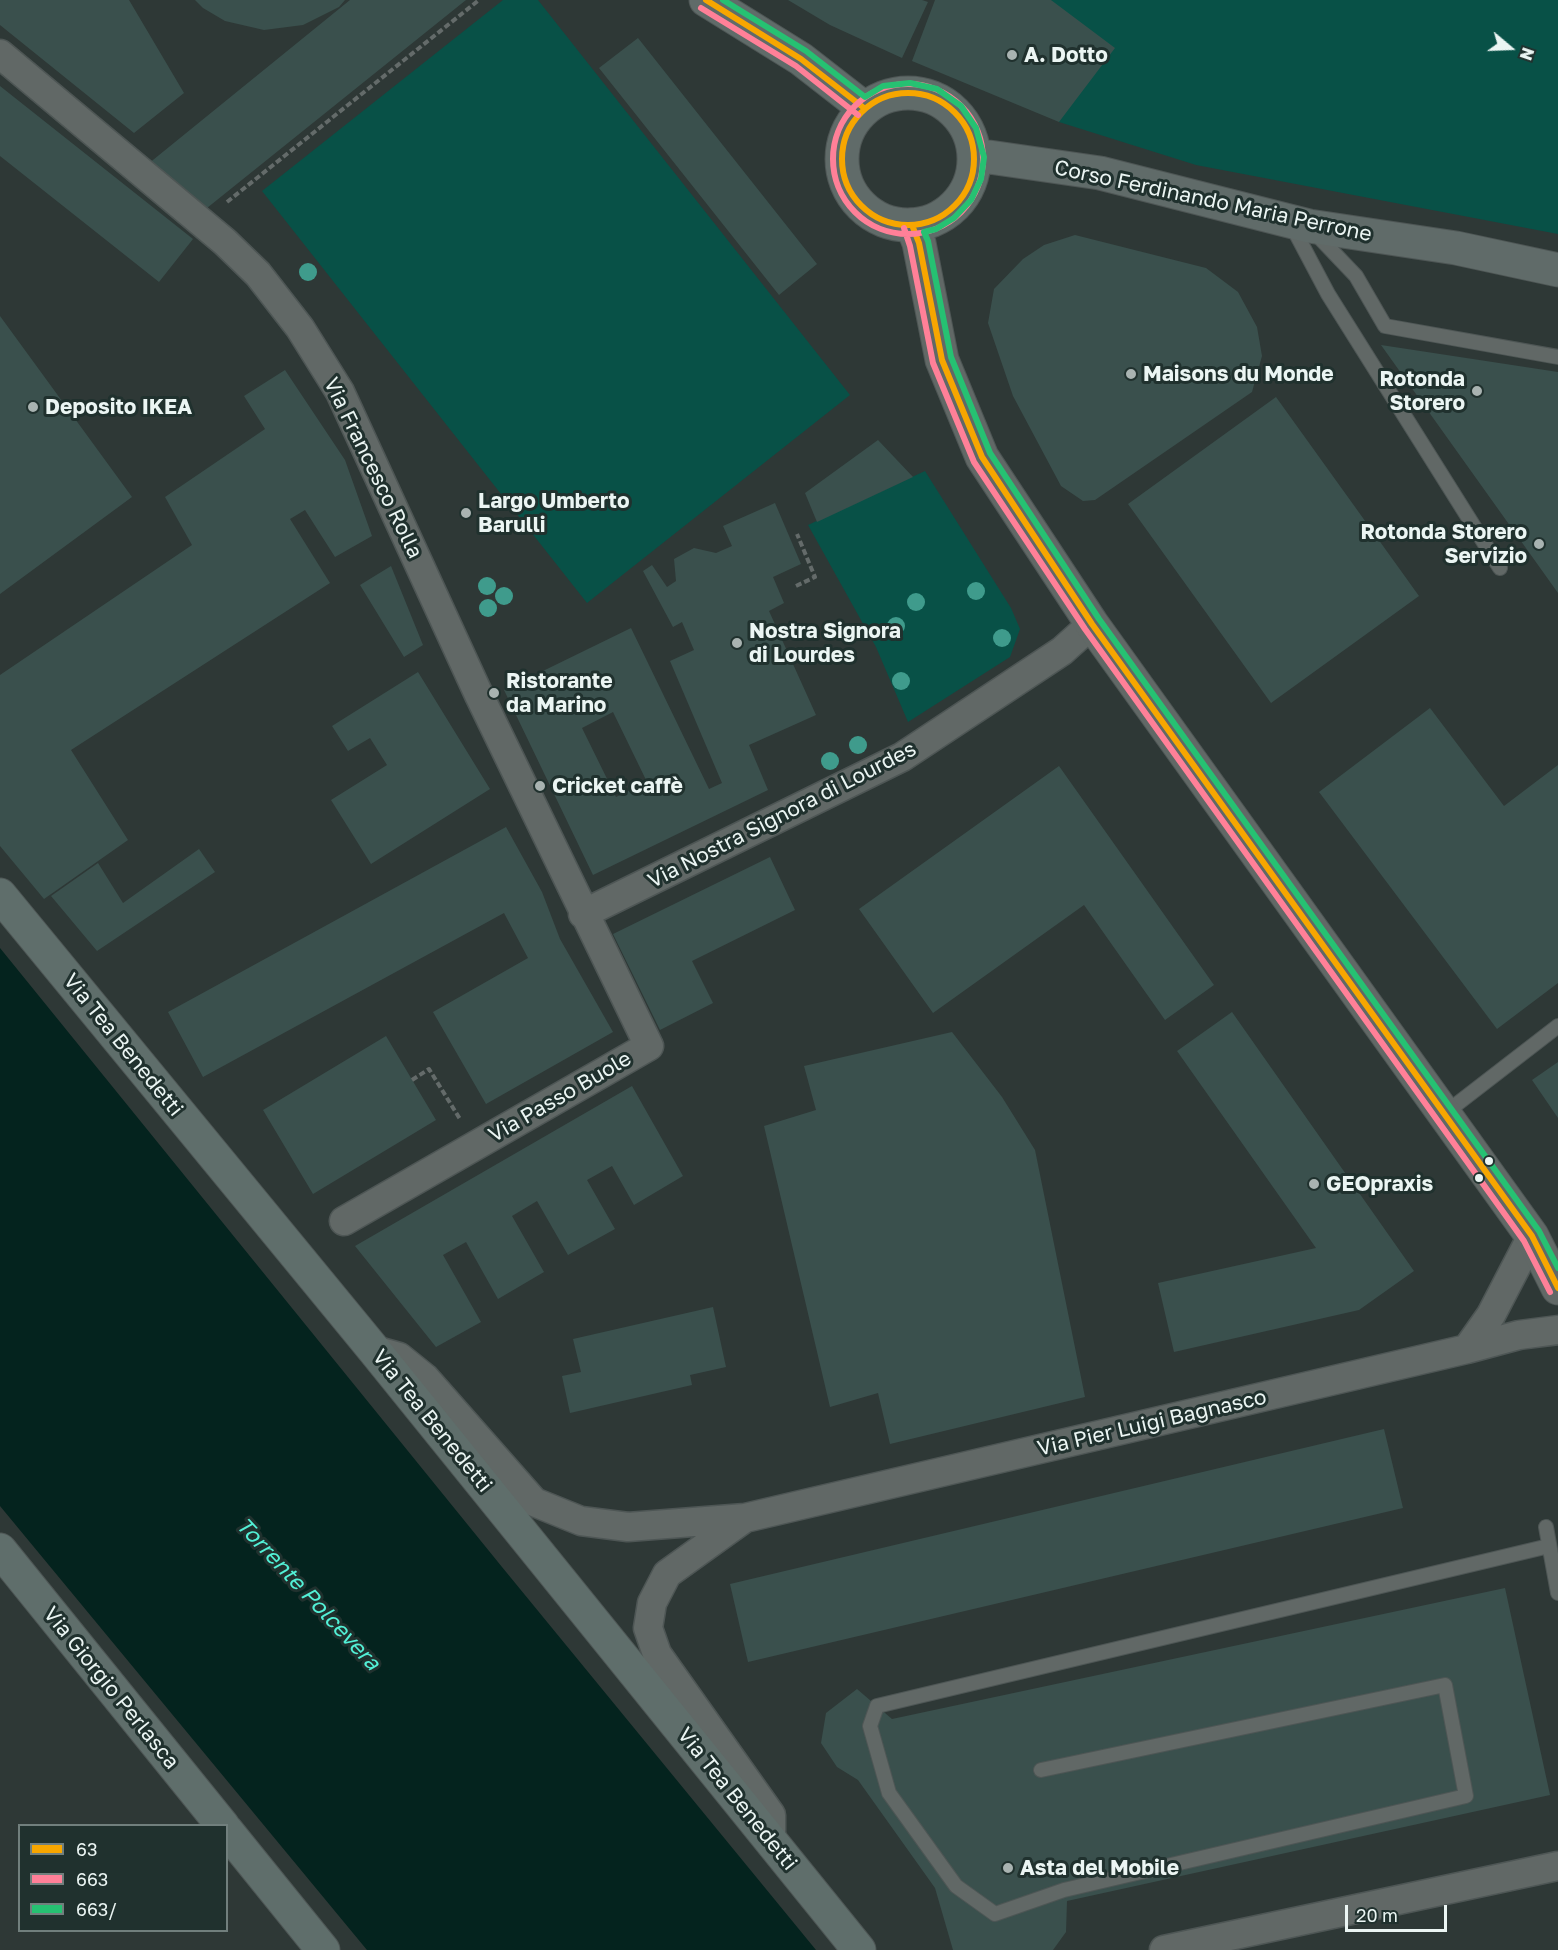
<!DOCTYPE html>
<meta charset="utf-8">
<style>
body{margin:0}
#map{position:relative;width:1558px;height:1950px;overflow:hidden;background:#2e3836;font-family:"Golos Text",sans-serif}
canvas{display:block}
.legend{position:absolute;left:18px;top:1824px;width:210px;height:108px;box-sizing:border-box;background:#20312e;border:2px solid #717f7d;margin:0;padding:8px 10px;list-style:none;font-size:18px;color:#ebf5f3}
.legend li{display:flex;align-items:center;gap:12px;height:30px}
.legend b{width:30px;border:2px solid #717f7d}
.north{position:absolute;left:1480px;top:18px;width:60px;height:60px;-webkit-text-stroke:4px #20312e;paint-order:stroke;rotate:109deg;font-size:16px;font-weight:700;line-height:24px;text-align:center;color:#ebf5f3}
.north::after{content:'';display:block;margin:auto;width:21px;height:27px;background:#ebf5f3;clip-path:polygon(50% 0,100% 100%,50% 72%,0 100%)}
.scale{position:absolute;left:1345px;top:1905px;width:102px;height:27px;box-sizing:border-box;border:3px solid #ebf5f3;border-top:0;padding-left:8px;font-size:18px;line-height:21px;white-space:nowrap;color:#ebf5f3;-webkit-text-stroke:4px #20312e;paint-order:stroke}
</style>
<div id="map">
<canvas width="1558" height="1950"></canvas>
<ul class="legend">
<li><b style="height:8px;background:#f7a600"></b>63</li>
<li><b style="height:8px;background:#ff8098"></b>663</li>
<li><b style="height:8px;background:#26c172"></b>663/</li>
</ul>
<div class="north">N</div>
<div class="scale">20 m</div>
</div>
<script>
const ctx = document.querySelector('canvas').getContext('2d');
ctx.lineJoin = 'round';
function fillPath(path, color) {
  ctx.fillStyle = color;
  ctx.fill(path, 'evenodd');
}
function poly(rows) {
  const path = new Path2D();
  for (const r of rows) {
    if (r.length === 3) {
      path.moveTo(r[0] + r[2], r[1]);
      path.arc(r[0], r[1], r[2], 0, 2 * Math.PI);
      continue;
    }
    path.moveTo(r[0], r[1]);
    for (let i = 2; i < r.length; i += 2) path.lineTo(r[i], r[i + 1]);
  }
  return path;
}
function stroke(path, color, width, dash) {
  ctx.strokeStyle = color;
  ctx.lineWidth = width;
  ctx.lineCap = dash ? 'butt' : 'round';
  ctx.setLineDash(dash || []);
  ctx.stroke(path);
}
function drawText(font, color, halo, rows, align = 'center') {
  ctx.font = font + ' "Golos Text",sans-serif';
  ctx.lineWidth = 6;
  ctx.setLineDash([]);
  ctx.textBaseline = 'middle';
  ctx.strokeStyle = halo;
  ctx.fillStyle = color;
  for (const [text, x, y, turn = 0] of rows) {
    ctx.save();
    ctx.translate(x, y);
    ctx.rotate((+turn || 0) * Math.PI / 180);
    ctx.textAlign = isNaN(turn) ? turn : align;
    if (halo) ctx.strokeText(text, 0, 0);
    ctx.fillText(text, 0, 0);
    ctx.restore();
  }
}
const green = poly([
 [503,0,538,0,850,395,587,603,262,191],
 [1051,0,1558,0,1558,234,1196,165,1059,122],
 [925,471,1011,608,1020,629,1010,657,908,722,876,647,808,525]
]);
const water = poly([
 [0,948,502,1567,816,1950,367,1950,0,1506]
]);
const building = poly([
 [0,0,129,0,184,93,134,133,0,25],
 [195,0,345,0,339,7,303,25,264,30,225,21,203,8],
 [350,0,466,0,207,208,148,164],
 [788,0,922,0,928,2,902,58,830,25],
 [935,0,1051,0,1115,48,1059,122,912,61],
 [638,38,817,264,779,295,599,68],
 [0,86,193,239,159,282,0,156],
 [1075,235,1206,268,1238,292,1257,327,1262,356,1252,392,1095,500,1083,501,1061,486,1013,396,988,323,994,289,1023,259,1044,245],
 [0,316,132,497,0,594],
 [1381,345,1558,372,1558,593],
 [285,370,345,460,372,536,335,557,305,510,290,519,330,583,71,750,128,840,44,899,0,846,0,675,192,545,165,497,265,429,244,396],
 [1276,397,1419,596,1271,703,1128,504],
 [878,440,913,477,817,522,805,493],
 [775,503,801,564,773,577,784,603,769,611,816,715,749,745,768,790,593,875,504,690,631,628,709,789,722,783,670,661,694,650,682,622,673,627,643,571,652,565,667,587,676,581,674,559,694,548,716,553,732,546,723,526],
 [613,712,647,782,616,797,582,728],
 [391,566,423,645,404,657,360,585],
 [418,672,490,789,371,864,331,800,387,765,370,738,348,751,332,726],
 [1430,708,1504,806,1558,765,1558,983,1497,1029,1319,792],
 [1059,766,1214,985,1165,1020,1084,905,933,1013,859,909],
 [506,827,542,892,560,939,613,1032,486,1104,433,1012,528,958,504,913,203,1077,168,1012],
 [199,849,215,872,97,951,51,896,98,863,123,903],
 [770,857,795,910,692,961,713,1003,660,1030,613,934],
 [1232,1012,1414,1271,1359,1310,1174,1352,1158,1283,1316,1248,1177,1051],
 [952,1032,1002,1097,1035,1150,1085,1397,890,1444,878,1393,830,1407,764,1126,816,1110,804,1066],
 [386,1036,436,1120,313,1194,263,1110],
 [1558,1062,1558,1118,1532,1080],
 [632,1086,683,1176,634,1205,612,1166,587,1180,615,1229,568,1255,537,1201,512,1216,544,1272,498,1299,466,1242,443,1255,481,1322,436,1347,355,1246],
 [713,1307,726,1367,690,1375,692,1385,570,1413,562,1376,581,1372,573,1339],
 [1384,1429,1403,1508,748,1662,730,1584],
 [1505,1588,1550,1795,1067,1901,1066,1932,1053,1950,953,1950,935,1888,858,1780,837,1767,821,1743,826,1713,857,1689,892,1719]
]);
const path = poly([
 [227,202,479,0],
 [796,586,815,577,797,534],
 [412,1080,429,1069,460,1119]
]);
const service = poly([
 [1292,226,1328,294,1500,568],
 [1316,234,1356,276,1385,326,1558,357],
 [1444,1114,1558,1026],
 [1546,1527,1558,1593],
 [1041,1770,1445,1685,1466,1796,1064,1890,995,1914,956,1886,889,1793,870,1726,877,1706,1549,1546]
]);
const minor = poly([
 [0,54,225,242,258,274,300,328,340,392,479,695,649,1046,344,1221],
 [583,914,902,757,1062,651,1092,624],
 [1467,1349,1491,1315,1532,1236],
 [374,1350,399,1357,425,1378,534,1502,581,1521,628,1527,745,1518,1467,1349,1519,1335,1558,1330],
 [745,1518,667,1574,652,1603,648,1628,657,1654,771,1815,771,1841],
 [1164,1950,1558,1866]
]);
const tertiary = poly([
 [912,225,919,243,942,360,982,457,1092,624,1532,1236,1558,1288]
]);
const secondary = poly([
 [706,0,801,59,864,108],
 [908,159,66],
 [975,157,989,157,1100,173,1309,226,1456,248,1558,270]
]);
const primary = poly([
 [0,895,374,1350,859,1950],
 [0,1550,223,1826],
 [226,1830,323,1950]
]);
const bus1 = poly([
 [706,0,801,59,864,108],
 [908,159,66],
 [912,225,919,243,942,360,982,457,1092,624,1532,1236,1558,1288]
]);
const bus2 = poly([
 [701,8,796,66,858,115],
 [908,159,75],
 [904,228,910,246,933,363,974,462,1085,629,1524,1241,1550,1292]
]);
const bus3 = poly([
 [723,0,806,51,865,97,883,86,910,83,937,89,961,106,976,128,984,157,981,179,971,200,954,218,936,229,924,232,928,241,951,357,990,453,1099,619,1539,1231,1558,1268]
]);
const trees = [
 [308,272],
 [487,586],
 [976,591],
 [504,596],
 [916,602],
 [488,608],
 [896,626],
 [1002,638],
 [901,681],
 [858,745],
 [830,761]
];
const markers = [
 [1012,55,6,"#a9b3b1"],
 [1131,374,6,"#a9b3b1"],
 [1477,391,6,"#a9b3b1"],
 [33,407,6,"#a9b3b1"],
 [466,513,6,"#a9b3b1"],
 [1539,544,6,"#a9b3b1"],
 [737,643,6,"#a9b3b1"],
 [494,693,6,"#a9b3b1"],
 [540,786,6,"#a9b3b1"],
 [1489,1161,5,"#ebf5f3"],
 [1479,1178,5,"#ebf5f3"],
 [1314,1184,6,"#a9b3b1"],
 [1008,1868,6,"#a9b3b1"]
];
const poiNames = [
 ["A. Dotto",1024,55],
 ["Maisons du Monde",1143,374],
 ["Rotonda",1465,379,"right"],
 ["Storero",1465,403,"right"],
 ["Deposito IKEA",45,407],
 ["Largo Umberto",478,501],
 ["Barulli",478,525],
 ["Rotonda Storero",1527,532,"right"],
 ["Servizio",1527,556,"right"],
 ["Nostra Signora",749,631],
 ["di Lourdes",749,655],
 ["Ristorante",506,681],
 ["da Marino",506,705],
 ["Cricket caffè",552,786],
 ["GEOpraxis",1326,1184],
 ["Asta del Mobile",1020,1868]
];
const streetNames = [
 ["Corso Ferdinando Maria Perrone",1213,201,12],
 ["Via Francesco Rolla",373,468,64],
 ["Via Nostra Signora di Lourdes",782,815,-27],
 ["Via Tea Benedetti",123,1045,51],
 ["Via Passo Buole",560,1097,-30],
 ["Via Tea Benedetti",432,1421,51],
 ["Via Pier Luigi Bagnasco",1152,1423,-13],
 ["Via Giorgio Perlasca",111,1688,51],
 ["Via Tea Benedetti",737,1799,51]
];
const waterNames = [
 ["Torrente Polcevera",308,1594,47]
];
fillPath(green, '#085147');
fillPath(water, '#04231e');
fillPath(building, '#3a504d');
stroke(service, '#4e5655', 16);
stroke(minor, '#4e5655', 31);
stroke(tertiary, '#4e5655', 35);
stroke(secondary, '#4e5655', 35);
stroke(primary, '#4e5655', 35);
stroke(path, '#646b6a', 4, [6, 3]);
stroke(service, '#616866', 14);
stroke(minor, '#616866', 28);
stroke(tertiary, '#616866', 33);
stroke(secondary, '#606b69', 33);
stroke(primary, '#5f6e6b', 33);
stroke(bus1, '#f7a600', 6);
stroke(bus2, '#ff8098', 6);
stroke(bus3, '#26c172', 6);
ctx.fillStyle = '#3f9b8c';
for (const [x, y] of trees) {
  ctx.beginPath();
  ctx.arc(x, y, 9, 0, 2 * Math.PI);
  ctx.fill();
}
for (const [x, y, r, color] of markers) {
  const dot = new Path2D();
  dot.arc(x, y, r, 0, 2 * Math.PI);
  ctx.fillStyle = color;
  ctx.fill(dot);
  stroke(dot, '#20312e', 2);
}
drawText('bold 21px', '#ebf5f3', '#20312e', poiNames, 'left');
drawText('21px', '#ebf5f3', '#20312e', streetNames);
drawText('italic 22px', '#52f0d6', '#20312e', waterNames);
</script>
